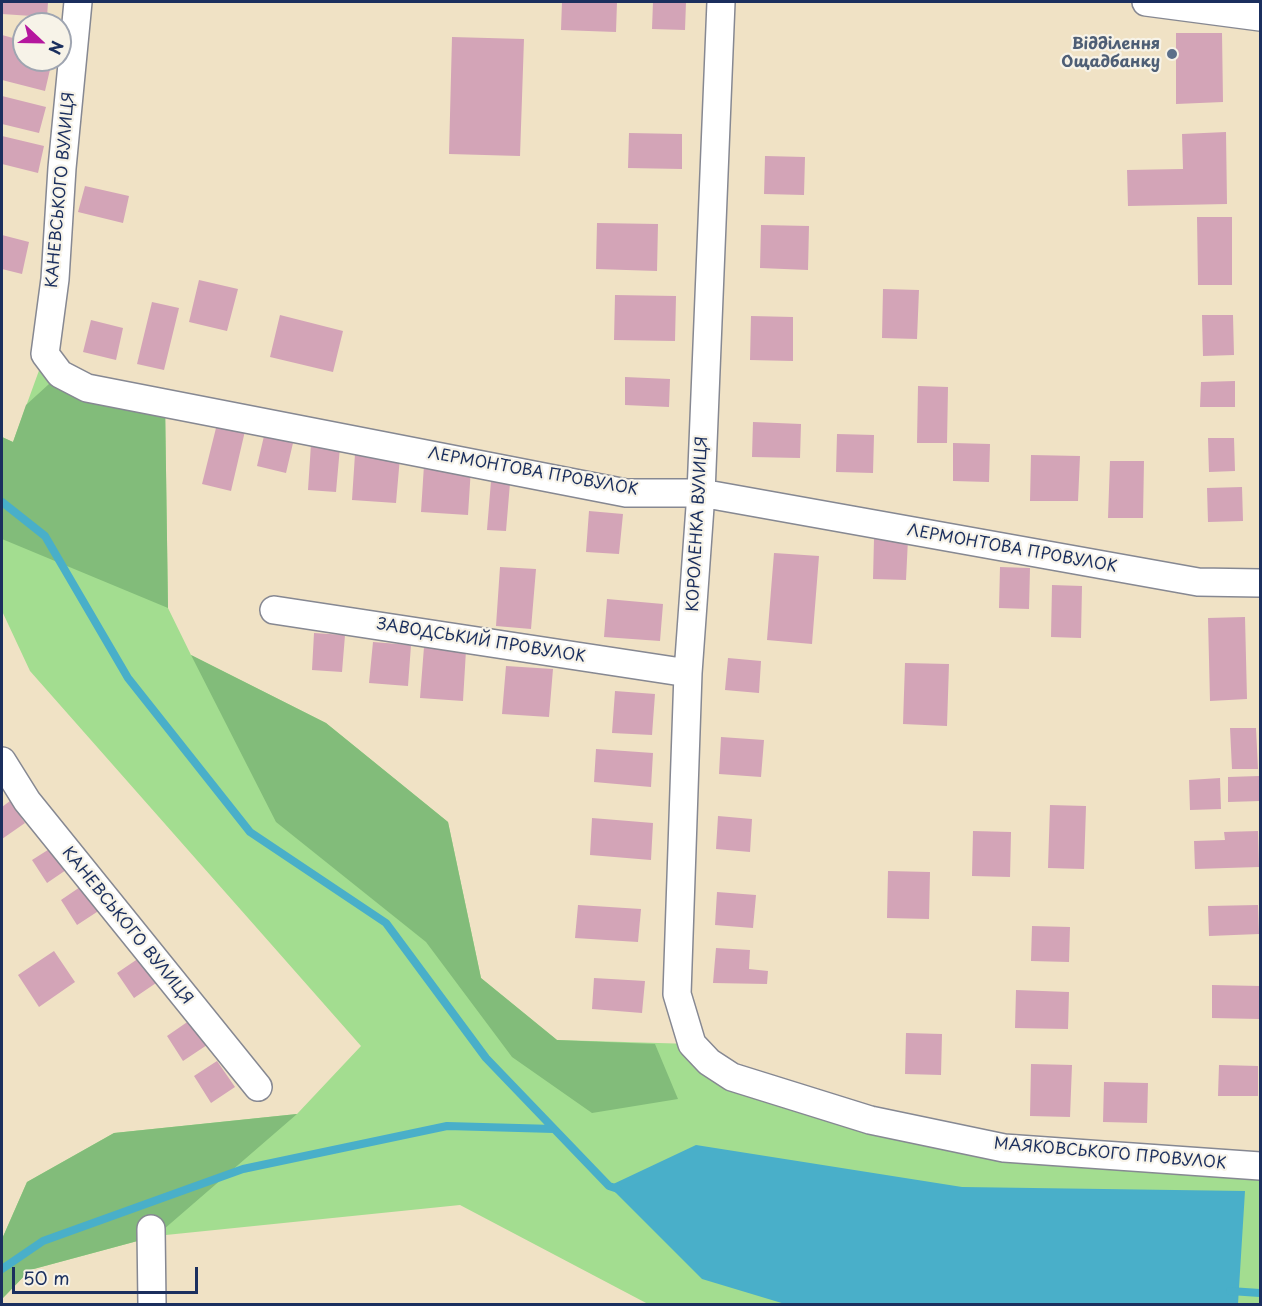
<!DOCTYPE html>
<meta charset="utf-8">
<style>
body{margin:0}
#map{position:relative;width:1262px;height:1306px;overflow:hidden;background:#f0e2c5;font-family:"Playpen Sans",sans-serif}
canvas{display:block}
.frame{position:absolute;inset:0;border:3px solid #1b2f5e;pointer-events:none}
.north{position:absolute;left:12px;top:12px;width:60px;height:60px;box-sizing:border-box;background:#f7f3e8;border:2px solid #9fa5b1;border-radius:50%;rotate:112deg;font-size:16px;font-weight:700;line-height:24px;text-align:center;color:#1b2f5e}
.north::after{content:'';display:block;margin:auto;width:21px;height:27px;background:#b5179e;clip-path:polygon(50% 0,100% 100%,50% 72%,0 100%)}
.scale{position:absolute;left:12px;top:1267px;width:186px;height:27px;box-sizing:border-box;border:3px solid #1b2f5e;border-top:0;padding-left:8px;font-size:18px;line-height:21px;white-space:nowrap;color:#1b2f5e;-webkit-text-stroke:4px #f7f3e8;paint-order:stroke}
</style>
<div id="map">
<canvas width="1262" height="1306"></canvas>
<div class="frame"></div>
<div class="north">N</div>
<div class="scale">50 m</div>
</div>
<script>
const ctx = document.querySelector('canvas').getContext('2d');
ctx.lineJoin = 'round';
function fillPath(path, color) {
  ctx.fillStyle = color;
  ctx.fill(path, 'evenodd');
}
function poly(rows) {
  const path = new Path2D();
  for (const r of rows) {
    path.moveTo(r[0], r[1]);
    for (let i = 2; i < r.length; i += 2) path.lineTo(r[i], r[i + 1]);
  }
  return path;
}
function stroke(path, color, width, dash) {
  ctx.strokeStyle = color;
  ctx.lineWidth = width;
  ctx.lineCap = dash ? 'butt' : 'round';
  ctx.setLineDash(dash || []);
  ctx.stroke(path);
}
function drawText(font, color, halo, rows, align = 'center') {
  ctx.font = font + ' "Playpen Sans",sans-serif';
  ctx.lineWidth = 4.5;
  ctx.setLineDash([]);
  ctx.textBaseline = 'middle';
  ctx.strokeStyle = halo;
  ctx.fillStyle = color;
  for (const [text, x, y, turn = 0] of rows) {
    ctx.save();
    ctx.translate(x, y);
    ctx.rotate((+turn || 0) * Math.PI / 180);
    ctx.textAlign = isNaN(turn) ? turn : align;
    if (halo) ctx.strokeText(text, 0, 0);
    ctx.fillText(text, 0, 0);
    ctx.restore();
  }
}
const green = poly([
 [45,354,60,374,165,401,168,608,191,655,326,723,448,822,481,978,557,1040,692,1044,709,1062,1004,1148,1260,1160,1260,1304,648,1304,460,1205,156,1236,30,1270,2,1299,2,1239,27,1182,114,1133,297,1114,361,1046,30,671,2,611,2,437,13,442]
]);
const forest = poly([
 [60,374,165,401,168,608,2,539,2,437,13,442,26,405],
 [191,655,326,723,448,822,481,978,557,1040,655,1044,678,1099,592,1113,512,1057,426,942,276,822],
 [297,1114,156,1236,30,1270,2,1299,2,1239,27,1182,114,1133]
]);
const water = poly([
 [696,1145,962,1187,1245,1191,1238,1304,785,1304,702,1279,609,1186]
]);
const stream = poly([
 [2,502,45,536,128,678,250,832,386,923,486,1058,609,1186,618,1189],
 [2,1269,43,1241,243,1169,447,1126,554,1129],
 [1230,1291,1260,1293]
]);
const building = poly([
 [2,2,48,2,47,17,2,14],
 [562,2,617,2,616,32,561,30],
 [653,2,686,2,685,30,652,29],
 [1176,33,1222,33,1223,102,1176,104],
 [2,35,24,41,24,60,52,61,45,91,2,80],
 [452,37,524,39,520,156,449,154],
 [2,96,46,107,39,133,2,124],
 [1226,132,1227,204,1128,206,1127,170,1183,169,1182,134],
 [629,133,682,134,682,169,628,168],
 [2,136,44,146,38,173,2,164],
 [765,156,805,157,804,195,764,194],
 [85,186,129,196,123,223,78,212],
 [1197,217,1232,217,1232,285,1198,285],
 [597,223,658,224,657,271,596,269],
 [761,225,809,226,808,270,760,268],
 [2,235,29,242,22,274,2,269],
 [199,280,238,289,227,331,189,322],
 [883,289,919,290,917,339,882,338],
 [615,295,676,296,675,341,614,340],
 [152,302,179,308,164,370,137,364],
 [280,315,343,331,333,372,270,357],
 [1202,315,1233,315,1234,355,1203,356],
 [751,316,793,317,793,361,750,360],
 [91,320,123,328,116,360,83,352],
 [625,377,670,379,669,407,625,405],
 [1235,381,1235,407,1200,407,1201,382],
 [918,386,948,387,947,443,917,443],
 [753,422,801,424,800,458,752,457],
 [217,424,245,431,231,491,202,484],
 [837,434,874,435,873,473,836,472],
 [264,436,293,443,286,473,257,466],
 [1208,438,1234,438,1235,471,1209,472],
 [953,443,990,444,989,482,953,481],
 [311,444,340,447,336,492,308,490],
 [355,454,400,457,396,503,352,500],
 [1031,455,1080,456,1078,501,1030,501],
 [1110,461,1144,461,1143,518,1108,518],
 [424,465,471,468,468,515,421,512],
 [491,481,510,483,506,531,487,530],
 [1242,487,1243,521,1208,522,1207,488],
 [589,511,623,514,619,554,586,552],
 [874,539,908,539,906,580,873,579],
 [774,553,819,556,812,644,767,640],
 [500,567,536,569,531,629,496,626],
 [1000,567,1030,568,1029,609,999,608],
 [1052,585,1082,586,1081,638,1051,637],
 [607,599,663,604,660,641,604,637],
 [1245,617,1247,699,1210,701,1208,618],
 [314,633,345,635,342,672,312,670],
 [373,642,411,645,408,686,369,683],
 [424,647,466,650,463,701,420,698],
 [728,658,761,661,759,693,725,690],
 [905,663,949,664,947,726,903,724],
 [506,666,553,669,549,717,502,714],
 [615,691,655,694,652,735,612,733],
 [1230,728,1256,728,1258,769,1232,769],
 [721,737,764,740,761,777,719,774],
 [596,749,653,753,651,787,594,782],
 [1259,776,1260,801,1228,802,1228,777],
 [1220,778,1221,809,1190,810,1189,780],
 [10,801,25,823,2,839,2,807],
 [1050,805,1086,806,1084,869,1048,868],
 [718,816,752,819,750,852,716,849],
 [592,818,653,823,651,860,590,855],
 [973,831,1011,832,1010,877,972,876],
 [1258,831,1259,867,1195,869,1194,841,1225,840,1224,832],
 [51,848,66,870,47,883,32,860],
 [888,871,930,872,929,919,887,918],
 [83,885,100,910,77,925,61,900],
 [717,892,756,895,753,928,715,925],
 [578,905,641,909,638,942,575,938],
 [1258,905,1259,934,1209,936,1208,906],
 [1032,926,1070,927,1069,962,1031,961],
 [716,948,750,950,749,969,768,971,767,984,713,983],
 [54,951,75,982,39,1007,18,975],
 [142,956,159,981,134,998,117,973],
 [594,978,645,981,642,1013,592,1009],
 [1212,985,1260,986,1259,1019,1212,1018],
 [1016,990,1069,992,1068,1029,1015,1028],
 [196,1016,213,1041,183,1061,167,1036],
 [906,1033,942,1034,941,1075,905,1074],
 [217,1061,235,1087,211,1103,194,1076],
 [1031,1064,1072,1065,1070,1117,1030,1116],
 [1219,1065,1258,1066,1258,1096,1218,1096],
 [1104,1082,1148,1083,1147,1123,1103,1122]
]);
const minor = poly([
 [78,2,62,168,55,279,45,354,60,374,87,388,626,493,701,493,1198,582,1260,583],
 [721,2,701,493,688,673,677,994,692,1044,709,1062,732,1077,870,1120,1004,1148,1260,1166],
 [1146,2,1260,17],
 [274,610,688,673],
 [2,761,27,801,258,1087],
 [151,1229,152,1304]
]);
const markers = [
 [1172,54,6,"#5c6f8a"]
];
const serviceNames = [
 ["Відділення",1160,45],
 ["Ощадбанку",1160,63]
];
const streetNames = [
 ["КАНЕВСЬКОГО ВУЛИЦЯ",61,190,-85],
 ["ЛЕРМОНТОВА ПРОВУЛОК",533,472,10],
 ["КОРОЛЕНКА ВУЛИЦЯ",698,524,-87],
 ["ЛЕРМОНТОВА ПРОВУЛОК",1012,549,10],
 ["ЗАВОДСЬКИЙ ПРОВУЛОК",481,641,9],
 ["КАНЕВСЬКОГО ВУЛИЦЯ",127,926,51],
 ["МАЯКОВСЬКОГО ПРОВУЛОК",1110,1154,5]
];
fillPath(green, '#a3dd90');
fillPath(forest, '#82bc7a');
fillPath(water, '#49afc9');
stroke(stream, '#49afc9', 8);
fillPath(building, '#d3a4b7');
stroke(minor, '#868892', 30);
stroke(minor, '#fff', 27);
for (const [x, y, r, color] of markers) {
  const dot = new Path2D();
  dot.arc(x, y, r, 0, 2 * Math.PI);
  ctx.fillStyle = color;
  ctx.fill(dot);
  stroke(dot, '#f7f3e8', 2);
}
drawText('bold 16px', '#4e5e75', '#f7f3e8', serviceNames, 'right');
drawText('16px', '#1b2f5e', '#f7f3e8', streetNames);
</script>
